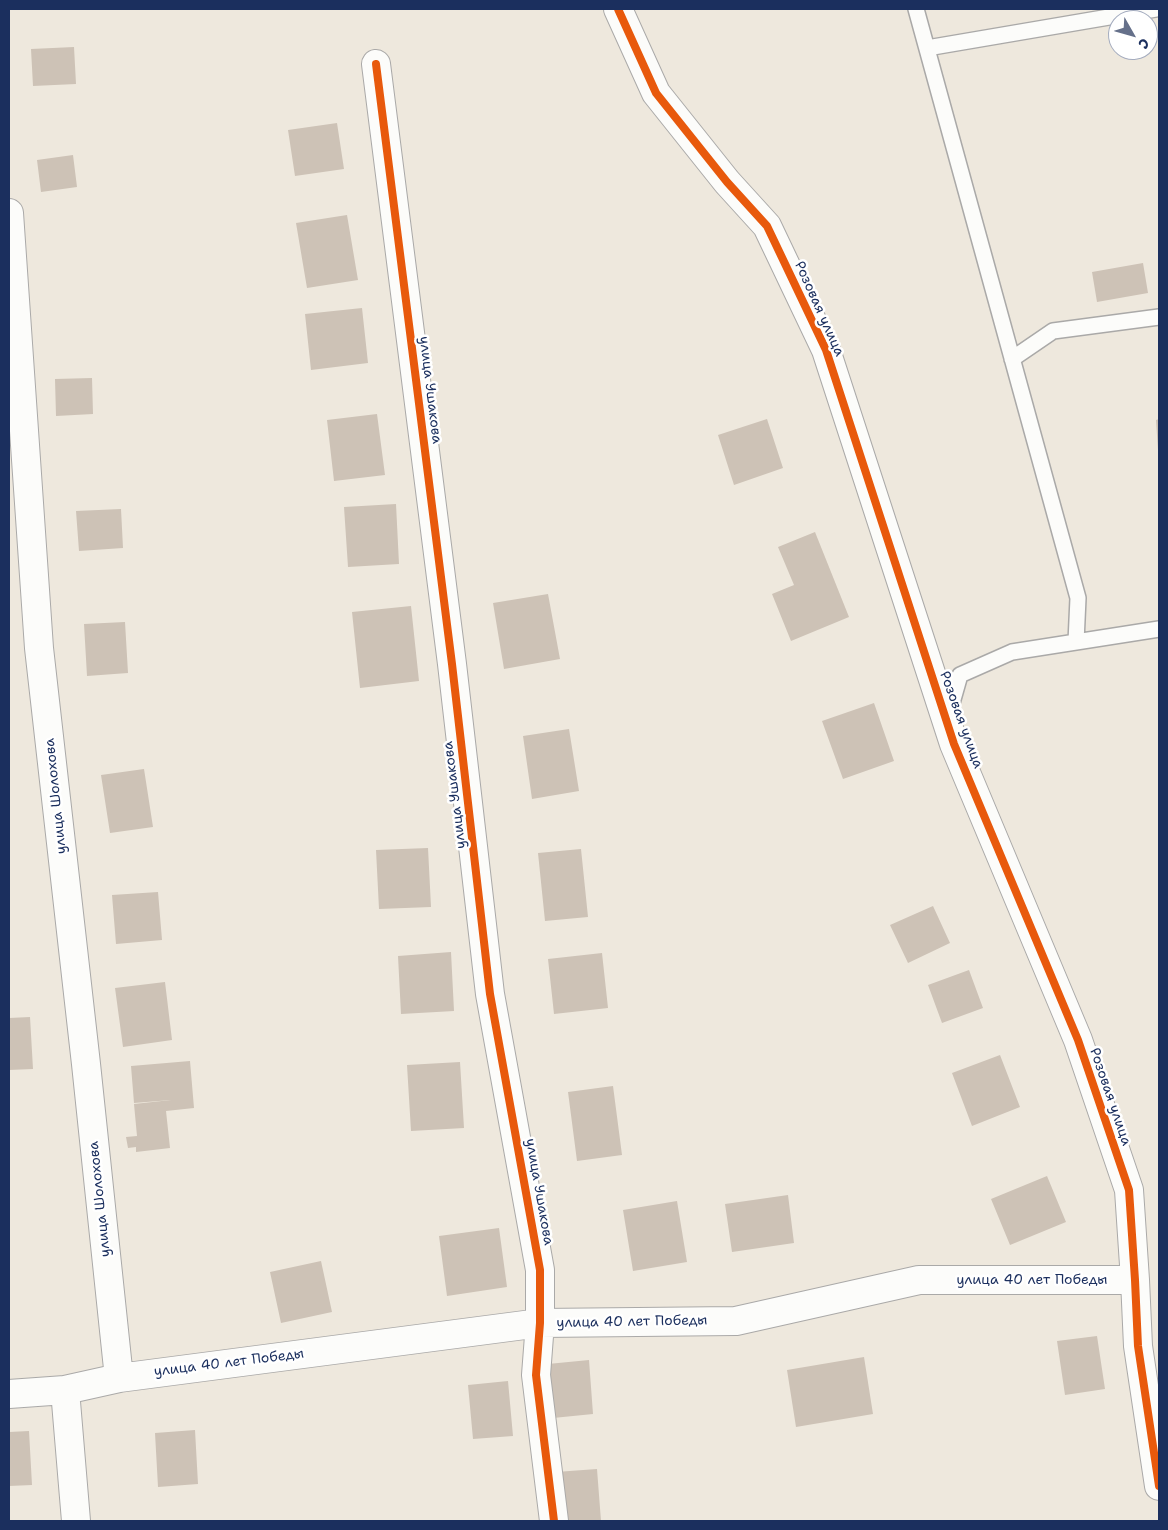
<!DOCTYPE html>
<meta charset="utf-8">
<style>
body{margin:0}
#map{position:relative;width:1168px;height:1530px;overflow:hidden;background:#eee8dd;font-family:"Shantell Sans",sans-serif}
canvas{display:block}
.frame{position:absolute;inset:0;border:10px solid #1b2f5e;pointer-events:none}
.north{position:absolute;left:1108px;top:10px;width:50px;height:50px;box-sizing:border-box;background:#fff;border:1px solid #a4acbf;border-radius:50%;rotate:128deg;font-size:14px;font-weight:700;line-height:20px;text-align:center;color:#1b2f5e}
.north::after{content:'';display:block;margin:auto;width:18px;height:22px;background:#65708a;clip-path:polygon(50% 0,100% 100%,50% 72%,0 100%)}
</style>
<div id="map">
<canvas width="1168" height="1530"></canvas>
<div class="frame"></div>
<div class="north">С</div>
</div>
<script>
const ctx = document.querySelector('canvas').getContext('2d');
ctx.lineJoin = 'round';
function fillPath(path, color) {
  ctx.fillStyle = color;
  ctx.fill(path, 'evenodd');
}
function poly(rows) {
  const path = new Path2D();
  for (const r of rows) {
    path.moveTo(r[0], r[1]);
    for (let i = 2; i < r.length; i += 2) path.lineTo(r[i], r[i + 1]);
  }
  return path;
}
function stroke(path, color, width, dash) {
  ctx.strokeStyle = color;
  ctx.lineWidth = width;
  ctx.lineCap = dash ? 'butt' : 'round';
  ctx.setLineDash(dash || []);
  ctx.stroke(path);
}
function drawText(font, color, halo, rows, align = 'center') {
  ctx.font = font + ' "Shantell Sans",sans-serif';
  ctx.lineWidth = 5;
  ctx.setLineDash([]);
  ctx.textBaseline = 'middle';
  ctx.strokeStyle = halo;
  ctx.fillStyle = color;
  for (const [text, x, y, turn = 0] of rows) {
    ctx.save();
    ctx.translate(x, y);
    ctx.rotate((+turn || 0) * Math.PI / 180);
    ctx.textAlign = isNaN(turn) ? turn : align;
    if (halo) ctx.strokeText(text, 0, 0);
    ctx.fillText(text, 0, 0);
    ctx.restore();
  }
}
const building = poly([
 [74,47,76,84,33,86,31,49],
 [337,123,344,169,295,176,288,130],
 [73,155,77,187,41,192,37,160],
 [347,215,358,280,307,288,296,223],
 [1143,263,1148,293,1097,302,1092,272],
 [362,308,368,363,311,370,305,314],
 [92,378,93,414,56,416,55,379],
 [377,414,385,475,334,481,327,420],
 [767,419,783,468,734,485,718,435],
 [1159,419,1159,450,1158,450,1156,420],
 [396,504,399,564,348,567,344,507],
 [121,509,123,548,79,551,76,511],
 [815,532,849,617,791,641,772,594,794,585,778,547],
 [548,594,560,659,504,669,493,603],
 [411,606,419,681,360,688,352,612],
 [125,622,128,673,87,676,84,624],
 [874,703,894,761,843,779,822,721],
 [569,729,579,791,532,799,523,736],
 [144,769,153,827,110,833,101,775],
 [428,848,431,907,379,909,376,850],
 [581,849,588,917,545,921,538,853],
 [158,892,162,940,116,944,112,895],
 [933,906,950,943,908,963,890,925],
 [451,952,454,1011,401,1014,398,956],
 [602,953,608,1008,554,1014,548,959],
 [969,970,983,1008,942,1023,928,985],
 [165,982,172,1040,123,1047,115,988],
 [30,1017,33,1069,9,1070,9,1018],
 [1000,1055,1020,1107,972,1126,952,1073],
 [190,1061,194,1108,166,1111,170,1148,136,1152,136,1147,128,1148,126,1137,137,1136,134,1104,171,1100,134,1103,131,1066],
 [460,1062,464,1128,411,1131,407,1065],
 [613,1086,622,1155,577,1161,568,1092],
 [1047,1176,1066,1222,1010,1245,991,1199],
 [788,1195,794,1243,732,1252,725,1204],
 [677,1201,687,1262,633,1271,623,1210],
 [499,1228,507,1287,447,1296,439,1236],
 [321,1261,332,1312,281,1323,270,1272],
 [1097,1336,1105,1389,1065,1395,1057,1341],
 [864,1357,873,1414,796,1427,787,1370],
 [589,1360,593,1414,553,1418,548,1364],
 [508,1381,513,1436,473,1439,468,1385],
 [195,1430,198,1484,158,1487,155,1433],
 [29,1431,32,1485,9,1486,9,1432],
 [597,1469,601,1521,561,1521,556,1472]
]);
const lane = poly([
 [916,9,1078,598,1076,642],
 [927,48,1156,9],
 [1012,359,1053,331,1159,317],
 [948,717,960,675,1012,652,1159,629]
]);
const street = poly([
 [618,9,656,93,727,182,767,226,826,350,954,744,1078,1040,1129,1190,1135,1280,1138,1346,1159,1486],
 [376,64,452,664,490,994,540,1270,540,1323,536,1375,554,1521],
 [9,213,39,648,86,1064,119,1378],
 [65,1390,76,1521],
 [9,1394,65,1390,119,1378,540,1323,736,1321,919,1280,1135,1280]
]);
const cycleway = poly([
 [618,9,656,93,727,182,767,226,826,350,954,744,1078,1040,1129,1190,1135,1280,1138,1346,1159,1486],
 [376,64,452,664,490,994,540,1270,540,1323,536,1375,554,1521]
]);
const streetNames = [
 ["Розовая улица",819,309,66],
 ["улица Ушакова",430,390,83],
 ["Розовая улица",961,720,70],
 ["улица Ушакова",455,795,-97],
 ["улица Шолохова",56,796,-96],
 ["Розовая улица",1110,1097,71],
 ["улица Ушакова",539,1192,80],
 ["улица Шолохова",100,1199,-96],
 ["улица 40 лет Победы",1032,1280],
 ["улица 40 лет Победы",632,1322,-1],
 ["улица 40 лет Победы",229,1363,-7]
];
fillPath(building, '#cdc2b6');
stroke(lane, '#aaa9a8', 18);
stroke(street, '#aaa9a8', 30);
stroke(lane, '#fcfcfa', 15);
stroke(street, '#fcfcfa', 28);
stroke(cycleway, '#e8590c', 8);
drawText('14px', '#1b2f5e', '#fff', streetNames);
</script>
